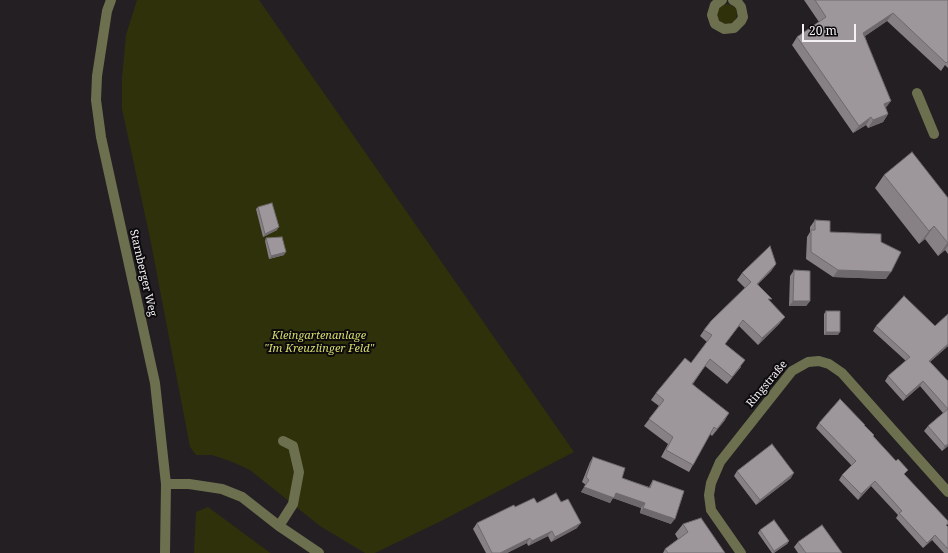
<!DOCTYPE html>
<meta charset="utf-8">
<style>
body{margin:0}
#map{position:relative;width:948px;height:553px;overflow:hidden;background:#241f23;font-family:"Noto Serif",serif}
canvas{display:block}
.scale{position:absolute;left:802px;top:24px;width:54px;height:18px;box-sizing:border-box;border:2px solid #f4f1f4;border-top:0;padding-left:5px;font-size:12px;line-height:14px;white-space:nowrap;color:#f4f1f4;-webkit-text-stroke:3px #0c0a0c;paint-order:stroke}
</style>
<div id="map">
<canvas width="948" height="553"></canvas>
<div class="scale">20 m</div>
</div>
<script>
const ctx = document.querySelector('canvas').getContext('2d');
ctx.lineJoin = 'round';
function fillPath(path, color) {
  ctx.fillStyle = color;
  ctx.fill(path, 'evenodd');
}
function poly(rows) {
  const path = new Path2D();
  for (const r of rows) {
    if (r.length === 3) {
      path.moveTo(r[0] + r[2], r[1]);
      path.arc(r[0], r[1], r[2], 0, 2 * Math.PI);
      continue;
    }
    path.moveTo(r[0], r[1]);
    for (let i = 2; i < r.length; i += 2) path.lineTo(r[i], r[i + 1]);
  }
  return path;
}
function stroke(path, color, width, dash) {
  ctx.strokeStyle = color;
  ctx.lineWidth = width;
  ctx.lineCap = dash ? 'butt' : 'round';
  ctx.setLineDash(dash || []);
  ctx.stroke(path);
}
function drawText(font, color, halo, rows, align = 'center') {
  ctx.font = font + ' "Noto Serif",serif';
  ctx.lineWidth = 4;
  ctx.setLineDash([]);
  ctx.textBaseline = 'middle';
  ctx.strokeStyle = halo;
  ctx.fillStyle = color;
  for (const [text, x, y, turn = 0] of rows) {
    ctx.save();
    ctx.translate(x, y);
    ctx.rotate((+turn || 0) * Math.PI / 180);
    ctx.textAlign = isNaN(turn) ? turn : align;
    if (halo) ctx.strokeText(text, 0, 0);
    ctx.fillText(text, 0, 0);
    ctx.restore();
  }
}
const green = poly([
 [137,0,259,0,574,452,441,521,375,553,365,553,320,526,250,470,230,461,212,455,196,455,190,447,150,238,122,109,122,78,126,35],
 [727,14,10],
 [208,507,269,552,271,553,194,553,196,512]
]);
const minor = poly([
 [111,0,107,11,97,76,96,100,101,137,155,383,166,484,165,553],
 [722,0,715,5,712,15,715,24,724,29,734,28,741,21,743,17,741,7,738,3,733,0],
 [917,93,934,134],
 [166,484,189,484,222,489,242,497,279,526,319,553],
 [279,526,293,504,299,472,293,446,283,441],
 [741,553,711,510,709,495,711,483,720,462,792,371,808,362,819,361,829,364,842,373,948,492]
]);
const wall = poly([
 [804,0,948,0,948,68,945,65,941,71,887,21,865,36,886,108,888,114,883,122,868,128,866,125,853,133,792,45,797,37,819,22],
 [884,175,948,198,948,254,945,250,938,256,925,239,919,244,875,188],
 [258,207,277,230,263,237,256,209],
 [815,220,830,232,881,242,886,279,833,277,806,259,807,237,810,232,810,227],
 [266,238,284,255,269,259,265,241],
 [776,264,771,271,758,284,770,302,780,323,758,345,739,326,725,344,741,367,727,384,705,366,693,384,725,420,712,436,710,434,693,465,689,472,661,457,668,444,644,426,659,406,651,400,656,393,691,363,707,342,700,336,704,330,745,288,737,280,742,273],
 [794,270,810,301,806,306,789,306,790,276],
 [826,311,838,335,824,335,824,314],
 [948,314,948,346,930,362,948,381,948,446,942,451,924,431,928,426,943,413,920,386,903,401,885,381,888,376,906,361,873,331,876,326,935,326],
 [819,423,865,426,873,436,948,527,948,553,944,553,932,540,923,548,896,518,898,515,871,486,858,500,839,480,842,475,852,466,816,428],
 [593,457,622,478,649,487,653,480,671,524,640,513,641,508,613,498,610,503,581,492,586,485,582,482,590,462],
 [737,471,791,478,756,505,734,476],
 [561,502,577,528,551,542,548,536,528,546,527,543,507,553,486,553,473,529,477,523,515,507,537,503],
 [683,524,725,553,663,553,665,549,678,539,675,534],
 [760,530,789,541,787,544,774,553,772,553,758,533],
 [798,542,842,553,798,553,794,547]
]);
const shadedWall = poly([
 [893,13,887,21,858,41,863,33],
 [891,101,885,109,884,104],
 [888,114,883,122,868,128,873,120],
 [871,117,866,125,853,133,859,126],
 [934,226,925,239,919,244,929,231],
 [279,227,277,230,263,237,265,234],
 [948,242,948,246,945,250,938,256],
 [286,252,284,255,269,259,271,256],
 [776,264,771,271,752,290,757,284],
 [838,270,891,272,886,279,833,277],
 [793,301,810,301,806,306,789,306],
 [785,317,780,323,758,345,762,338],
 [826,332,840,332,838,335,824,335],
 [948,344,948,346,926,365,929,361],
 [923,381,920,386,903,401,906,396],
 [729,413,725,420,712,436,717,429],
 [948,444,948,446,942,451,945,446],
 [794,473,791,478,756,505,760,500],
 [875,481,871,486,858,500,861,494],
 [584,487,616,493,645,503,641,508,613,498,610,503,581,492],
 [643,508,675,519,671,524,640,513],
 [581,523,577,528,551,542,555,537],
 [552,531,548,536,528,546,532,541],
 [935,535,932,540,923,548,927,543],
 [530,538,527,543,507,553,500,553],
 [789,541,787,544,773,553,774,551]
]);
const building = poly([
 [815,0,948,0,948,61,946,63,893,13,863,33,891,101,884,104,888,114,873,120,871,117,859,126,797,37,826,17,815,0],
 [912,152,948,198,948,243,934,226,929,231,884,175,912,152],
 [272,203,279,227,265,234,258,207,272,203],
 [815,220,830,221,830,232,881,234,881,242,901,252,891,272,838,270,811,252,811,230,815,230,815,220],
 [282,237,286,252,271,256,266,238,282,237],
 [770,246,776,264,757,284,772,299,768,299,785,317,762,338,743,320,725,344,745,360,732,377,710,359,692,384,729,413,717,429,714,427,693,465,666,450,673,437,649,419,664,400,656,393,685,358,691,363,712,335,704,330,711,321,751,282,742,273,770,246],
 [794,270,810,271,810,301,793,301,794,270],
 [904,296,935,326,948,314,948,344,929,361,948,381,948,444,945,446,928,426,948,409,923,381,906,396,888,376,910,357,876,326,904,296],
 [826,311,840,311,840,332,826,332,826,311],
 [840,399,865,425,864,425,874,435,873,436,896,461,898,459,908,470,904,474,948,521,948,524,946,525,948,527,948,549,935,535,927,543,899,513,902,511,875,481,861,494,842,475,856,461,819,423,840,399],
 [772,444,794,473,760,500,737,471,772,444],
 [593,457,625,468,622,478,650,488,653,480,684,491,675,519,643,508,645,503,616,493,614,498,584,487,589,480,586,477,593,457],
 [556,493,561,502,568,499,581,523,555,537,552,531,532,541,530,538,500,553,492,553,477,523,514,505,515,507,534,498,537,503,556,493],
 [701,518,725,553,668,553,665,549,688,532,683,524,701,518],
 [774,520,789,541,774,551,760,530,774,520],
 [822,525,842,553,806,553,798,542,822,525]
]);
const streetNames = [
 ["Starnberger Weg",143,273,77],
 ["Ringstraße",767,384,-50]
];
const parkNames = [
 ["Kleingartenanlage",319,336],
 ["\"Im Kreuzlinger Feld\"",319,349]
];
fillPath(green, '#2f310a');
stroke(minor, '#6d704f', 10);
fillPath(wall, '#878185');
fillPath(shadedWall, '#6e696c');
fillPath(building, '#9d969b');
stroke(building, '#6e696c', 1);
drawText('11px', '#f4f1f4', '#0c0a0c', streetNames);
drawText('italic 11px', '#d7de6c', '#0c0a0c', parkNames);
</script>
